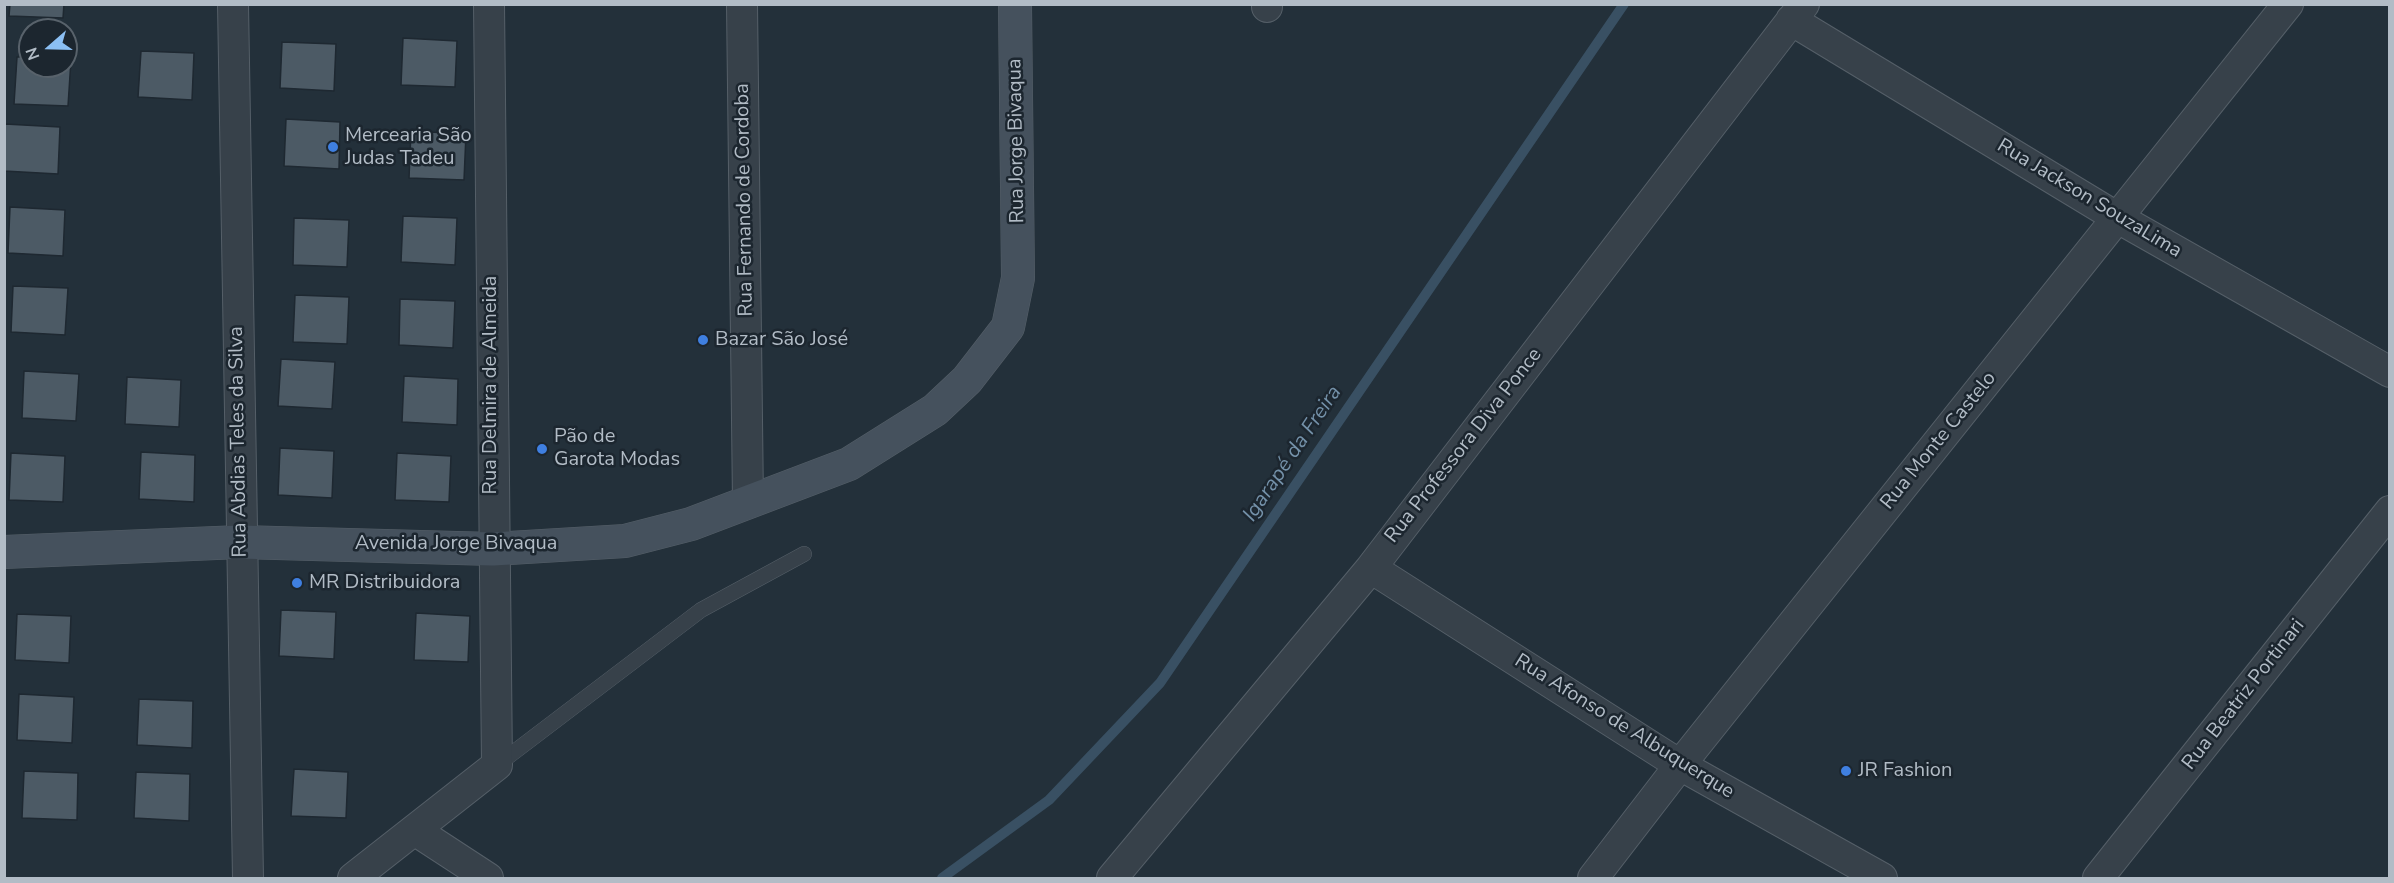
<!DOCTYPE html>
<meta charset="utf-8">
<style>
body{margin:0}
#map{position:relative;width:2394px;height:883px;overflow:hidden;background:#23303a;font-family:"Nunito Sans",sans-serif}
canvas{display:block}
.frame{position:absolute;inset:0;border:6px solid #b2bcc6;pointer-events:none}
.north{position:absolute;left:18px;top:18px;width:60px;height:60px;box-sizing:border-box;background:#1c262f;border:2px solid #58626b;border-radius:50%;rotate:250deg;font-size:16px;font-weight:700;line-height:24px;text-align:center;color:#b2bcc6}
.north::after{content:'';display:block;margin:auto;width:21px;height:27px;background:#8bbff3;clip-path:polygon(50% 0,100% 100%,50% 72%,0 100%)}
</style>
<div id="map">
<canvas width="2394" height="883"></canvas>
<div class="frame"></div>
<div class="north">N</div>
</div>
<script>
const ctx = document.querySelector('canvas').getContext('2d');
ctx.lineJoin = 'round';
function poly(rows) {
  const path = new Path2D();
  for (const r of rows) {
    path.moveTo(r[0], r[1]);
    for (let i = 2; i < r.length; i += 2) path.lineTo(r[i], r[i + 1]);
  }
  return path;
}
function stroke(path, color, width, dash) {
  ctx.strokeStyle = color;
  ctx.lineWidth = width;
  ctx.lineCap = dash ? 'butt' : 'round';
  ctx.setLineDash(dash || []);
  ctx.stroke(path);
}
function fillPath(path, color) {
  ctx.fillStyle = color;
  ctx.fill(path, 'evenodd');
}
function drawText(font, color, halo, rows, align = 'center') {
  ctx.font = font + ' "Nunito Sans",sans-serif';
  ctx.lineWidth = 5;
  ctx.setLineDash([]);
  ctx.textBaseline = 'middle';
  ctx.strokeStyle = halo;
  ctx.fillStyle = color;
  for (const [text, x, y, turn = 0] of rows) {
    ctx.save();
    ctx.translate(x, y);
    ctx.rotate((+turn || 0) * Math.PI / 180);
    ctx.textAlign = isNaN(turn) ? turn : align;
    if (halo) ctx.strokeText(text, 0, 0);
    ctx.fillText(text, 0, 0);
    ctx.restore();
  }
}
const stream = poly([
 [942,878,1049,800,1160,683,1624,4]
]);
const building = poly([
 [10,4,64,4,63,18,9,16,10,4],
 [403,38,457,41,455,87,401,85,403,38],
 [282,42,336,44,334,91,280,88,282,42],
 [141,51,194,53,192,100,138,97,141,51],
 [17,57,30,57,30,66,66,66,66,59,71,60,68,106,14,104,17,57],
 [286,119,340,122,339,169,284,166,286,119],
 [5,124,60,127,58,174,4,171,5,124],
 [411,131,466,134,464,180,409,178,411,131],
 [10,207,65,210,63,256,8,253,10,207],
 [403,216,457,218,455,265,401,262,403,216],
 [294,218,349,220,347,267,293,265,294,218],
 [13,286,68,288,65,335,11,332,13,286],
 [295,295,349,297,347,344,293,342,295,295],
 [400,299,455,301,453,348,399,345,400,299],
 [281,359,335,362,332,409,278,406,281,359],
 [24,371,79,374,76,421,22,418,24,371],
 [404,376,458,379,457,425,402,422,404,376],
 [127,377,181,380,179,427,125,424,127,377],
 [280,448,334,451,332,498,278,495,280,448],
 [141,452,195,455,194,502,139,499,141,452],
 [11,453,65,456,63,502,9,500,11,453],
 [397,453,451,456,449,502,395,500,397,453],
 [281,610,336,612,334,659,279,656,281,610],
 [416,613,470,616,468,662,414,660,416,613],
 [17,614,71,616,69,663,15,660,17,614],
 [19,694,74,697,72,743,17,740,19,694],
 [139,699,193,701,192,748,137,745,139,699],
 [294,769,348,772,346,818,291,816,294,769],
 [24,771,78,773,77,820,22,818,24,771],
 [136,772,190,774,189,821,134,818,136,772]
]);
const lane = poly([
 [497,765,701,610,804,554]
]);
const street = poly([
 [233,4,248,878],
 [742,4,748,503],
 [1267,4,1267,7],
 [1791,20,2118,218,2390,372],
 [1371,568,1680,765,1882,878],
 [416,831,488,878],
 [353,878,497,765,489,4],
 [1112,878,1371,568,1804,4],
 [1593,878,1680,765,2288,4],
 [2098,878,2390,511]
]);
const secondary = poly([
 [4,552,240,542,493,549,625,541,691,524,849,464,935,410,967,380,1008,327,1018,278,1015,4]
]);
const markers = [
 [333,147,6,"#3f7fe0"],
 [703,340,6,"#3f7fe0"],
 [542,449,6,"#3f7fe0"],
 [297,583,6,"#3f7fe0"],
 [1846,771,6,"#3f7fe0"]
];
const poiNames = [
 ["Mercearia São",345,136],
 ["Judas Tadeu",345,159],
 ["Bazar São José",715,340],
 ["Pão de",554,437],
 ["Garota Modas",554,460],
 ["MR Distribuidora",309,583],
 ["JR Fashion",1858,771]
];
const streetNames = [
 ["Rua Jorge Bivaqua",1017,141,-91],
 ["Rua Jackson SouzaLima",2089,199,31],
 ["Rua Fernando de Cordoba",745,200,-91],
 ["Rua Delmira de Almeida",491,385,-90],
 ["Rua Monte Castelo",1939,441,-51],
 ["Rua Abdias Teles da Silva",239,442,-91],
 ["Rua Professora Diva Ponce",1464,446,-52],
 ["Avenida Jorge Bivaqua",456,544],
 ["Rua Beatriz Portinari",2244,695,-52],
 ["Rua Afonso de Albuquerque",1624,727,32]
];
const waterNames = [
 ["Igarapé da Freira",1293,454,-56]
];
stroke(stream, '#395063', 10);
fillPath(building, '#4c5a65');
stroke(building, '#1e2831', 1.5);
stroke(lane, '#555f68', 16);
stroke(street, '#555f68', 32);
stroke(secondary, '#555f68', 34);
stroke(lane, '#37414a', 15);
stroke(street, '#37414a', 30);
stroke(secondary, '#45515d', 33);
for (const [x, y, r, color] of markers) {
  const dot = new Path2D();
  dot.arc(x, y, r, 0, 2 * Math.PI);
  ctx.fillStyle = color;
  ctx.fill(dot);
  stroke(dot, '#1c262f', 2);
}
drawText('20px', '#b2bcc6', '#1c262f', poiNames, 'left');
drawText('20px', '#b2bcc6', '#1c262f', streetNames);
drawText('italic 21px', '#7491a9', '#1c262f', waterNames);
</script>
